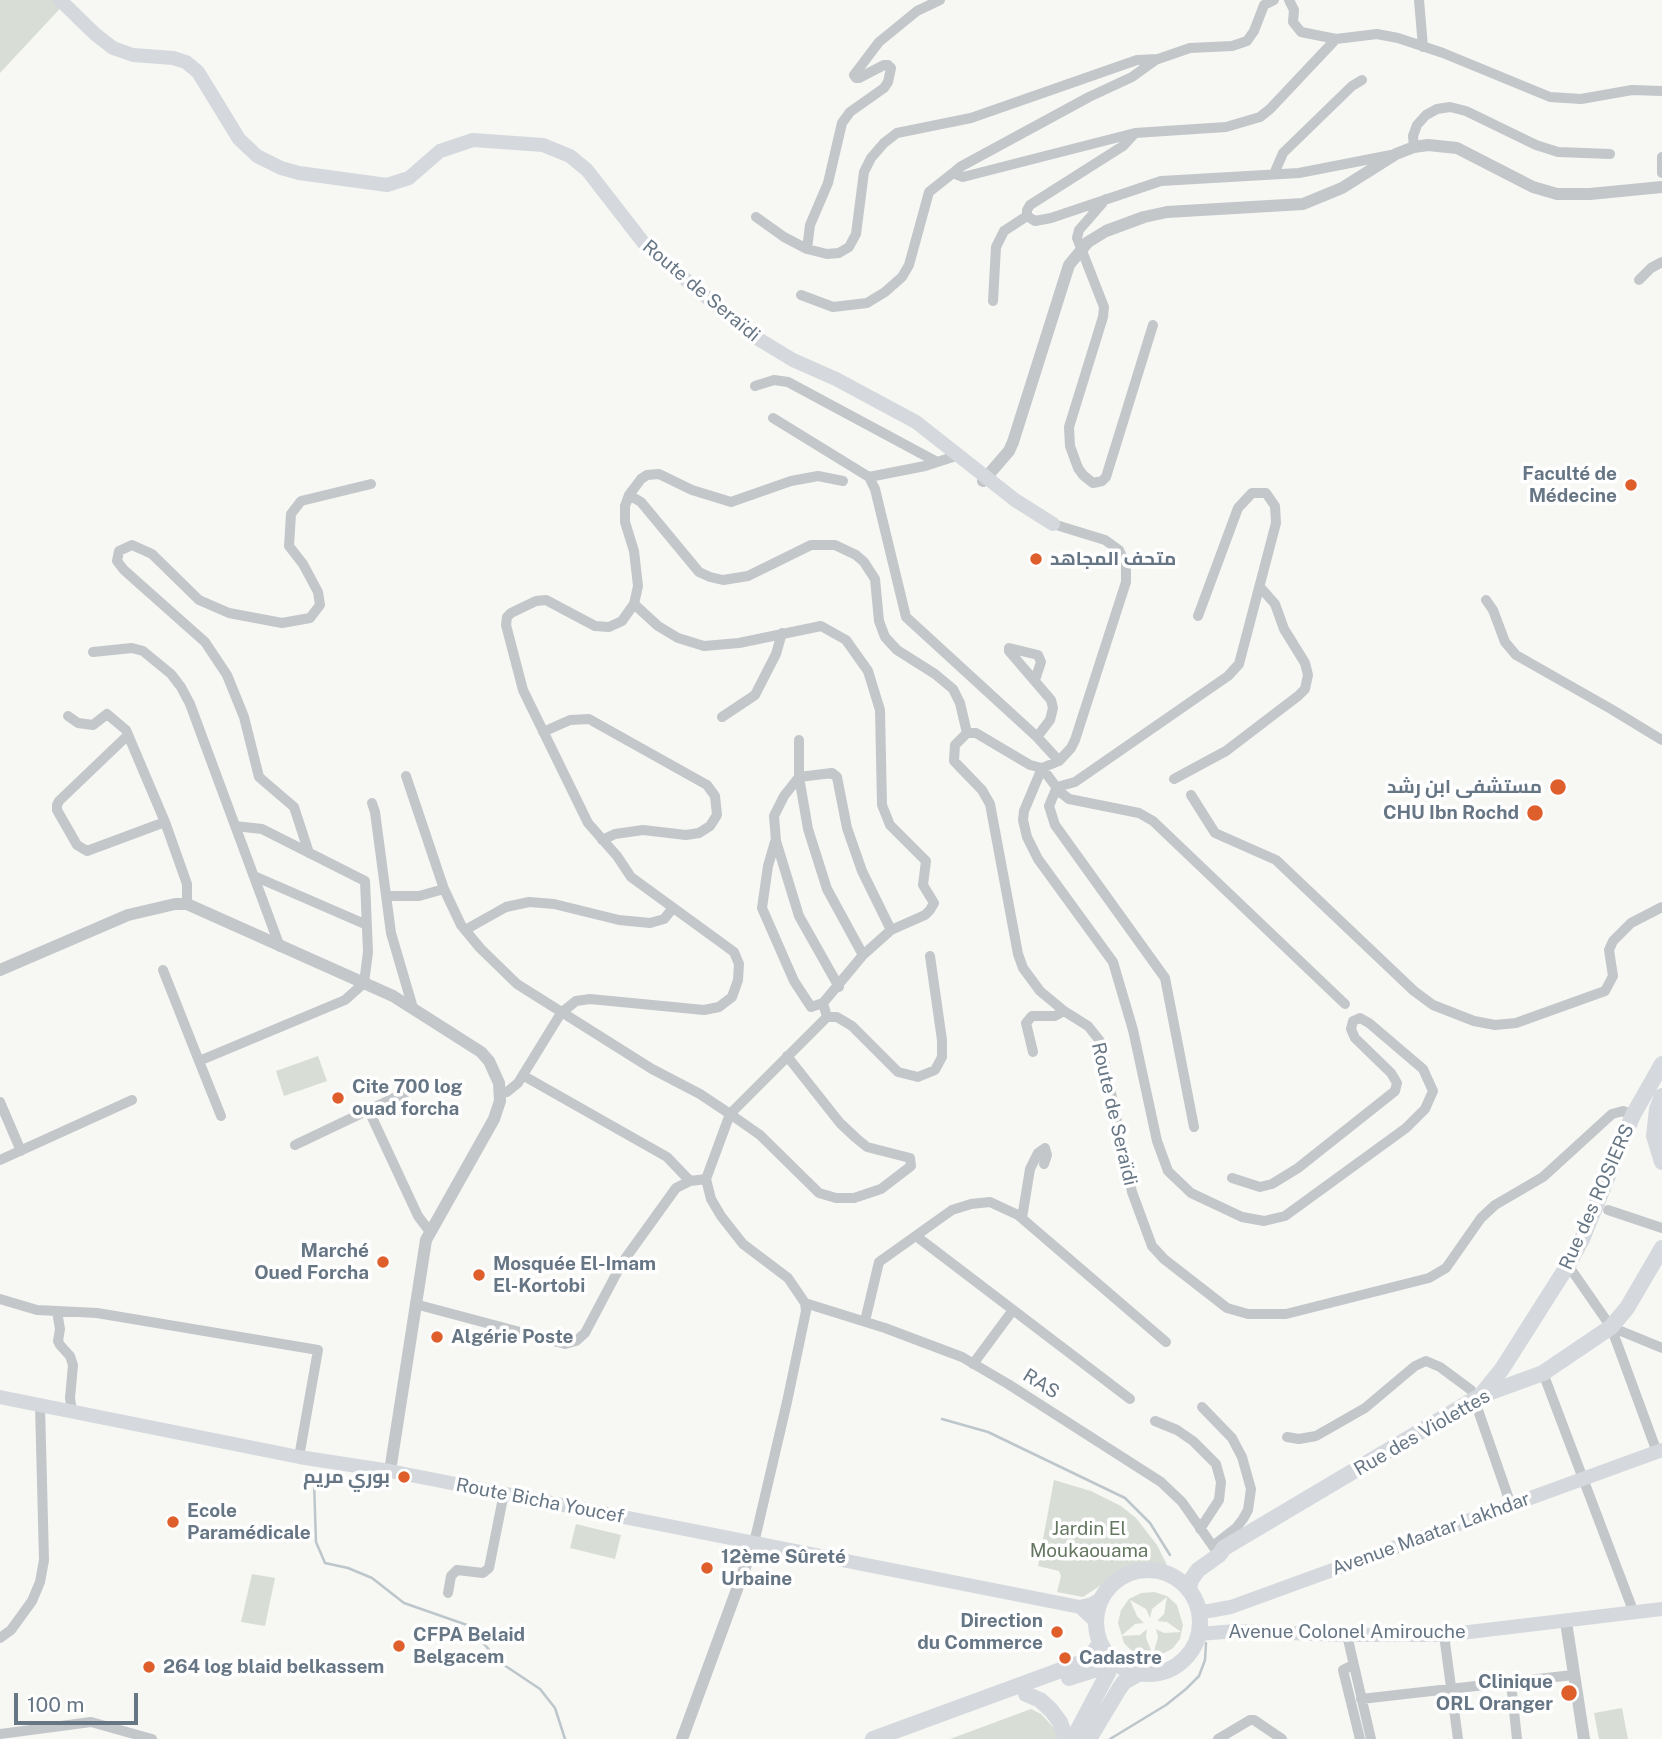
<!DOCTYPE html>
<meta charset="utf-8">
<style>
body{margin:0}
#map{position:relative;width:1662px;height:1739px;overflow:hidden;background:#f7f7f4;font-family:"Public Sans",sans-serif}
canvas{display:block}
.scale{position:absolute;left:14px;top:1693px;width:124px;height:32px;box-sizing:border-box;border:4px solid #677685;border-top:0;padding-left:9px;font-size:21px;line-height:24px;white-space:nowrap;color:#677685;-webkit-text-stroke:5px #fff;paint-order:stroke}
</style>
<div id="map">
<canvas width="1662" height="1739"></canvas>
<div class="scale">100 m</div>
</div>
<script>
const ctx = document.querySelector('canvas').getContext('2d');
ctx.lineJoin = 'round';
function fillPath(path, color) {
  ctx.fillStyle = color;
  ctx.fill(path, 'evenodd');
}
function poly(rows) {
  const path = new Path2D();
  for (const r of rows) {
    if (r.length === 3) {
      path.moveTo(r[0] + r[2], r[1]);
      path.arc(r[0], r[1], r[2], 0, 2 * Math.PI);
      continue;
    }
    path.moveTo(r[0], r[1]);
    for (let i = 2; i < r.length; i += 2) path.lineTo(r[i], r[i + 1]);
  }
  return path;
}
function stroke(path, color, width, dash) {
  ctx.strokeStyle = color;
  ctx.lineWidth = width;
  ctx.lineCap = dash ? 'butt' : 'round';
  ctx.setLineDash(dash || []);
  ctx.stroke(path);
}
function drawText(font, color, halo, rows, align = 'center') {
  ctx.font = font + ' "Public Sans",Cairo,sans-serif';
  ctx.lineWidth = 7;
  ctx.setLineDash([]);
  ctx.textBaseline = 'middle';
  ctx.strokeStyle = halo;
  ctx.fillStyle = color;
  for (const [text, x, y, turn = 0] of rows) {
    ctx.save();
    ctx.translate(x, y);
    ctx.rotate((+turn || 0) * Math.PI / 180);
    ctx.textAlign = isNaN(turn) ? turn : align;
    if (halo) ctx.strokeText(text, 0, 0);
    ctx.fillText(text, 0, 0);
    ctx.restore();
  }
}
const green = poly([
 [0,0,68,0,0,73],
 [318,1056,327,1081,284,1096,276,1071],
 [1054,1480,1091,1491,1121,1506,1136,1518,1157,1545,1167,1565,1150,1563,1125,1569,1083,1597,1057,1592,1061,1576,1059,1571,1038,1566],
 [576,1524,621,1535,615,1559,570,1548],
 [252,1574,275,1578,265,1626,241,1622],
 [1154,1592,1167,1596,1177,1605,1183,1625,1180,1639,1172,1649,1160,1655,1147,1656,1133,1652,1124,1643,1118,1623,1121,1610,1129,1599,1141,1593],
 [1167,1597,1164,1614,1157,1621,1167,1622,1181,1632,1164,1633,1156,1629,1158,1637,1153,1655,1146,1638,1147,1629,1140,1635,1121,1636,1135,1624,1144,1623,1137,1616,1130,1600,1146,1609,1150,1618,1152,1609],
 [1622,1708,1628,1739,1599,1739,1594,1713],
 [1031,1709,1041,1714,1059,1733,1060,1739,950,1739]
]);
const stream = poly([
 [942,1419,988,1432,1125,1498,1150,1523,1170,1555],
 [314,1481,316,1542,325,1563,348,1568,372,1578,404,1603,467,1625,501,1663,540,1689,555,1708,565,1739],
 [1110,1739,1166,1705,1186,1689,1199,1676,1205,1660,1206,1643]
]);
const minor = poly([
 [1289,0,1294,10,1293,22,1301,32,1336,39,1377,34,1398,38,1443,53,1550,97,1581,99,1632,90,1662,91],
 [1419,0,1423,47],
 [1414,147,1413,136,1417,125,1426,115,1437,109,1450,107,1466,111,1536,145,1558,152,1610,154],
 [1662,157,1662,173],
 [953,173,960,167,1089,97,1132,77,1157,59],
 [1274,174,1283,153,1352,86,1362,80],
 [1106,199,1079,230,1077,238,1104,307,1103,317,1069,427,1070,446,1078,468,1083,475,1093,483,1102,481,1106,477,1153,325],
 [1027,216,1035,221,1051,218,1161,181,1299,173,1391,155],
 [756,217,784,237,807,249,827,254,839,253,849,247,856,234,864,172,871,158,884,143,897,133,971,118,1137,60,1158,59,1190,48,1232,46,1247,41,1254,31,1264,5,1274,0],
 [807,249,810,225,828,183,842,123,850,112,884,88,888,82,891,68,888,65,884,65,859,78,856,78,854,75,879,42,917,11,940,0],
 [1639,280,1651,268,1662,262],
 [801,295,833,307,867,303,885,292,902,277,909,265,929,192,953,173,963,177,1135,133,1226,127,1260,117,1270,109,1336,39],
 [993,301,996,247,1004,231,1027,216,1027,210,1030,205,1123,146,1135,133],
 [755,386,774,380,788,382,937,462],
 [773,418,869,477,875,489,906,617,1037,737,1059,761],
 [869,477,925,466,953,457],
 [629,495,641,502,699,572,710,577,723,580,748,576,811,545,835,545,856,555,864,562,875,579,879,621,885,637,897,650,935,674,953,689,960,703,967,733],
 [1053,524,1105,540,1119,550,1126,565,1126,582,1075,740,1071,748,1059,761,1042,768,1030,765,976,733,967,733,955,745,954,761,982,790,990,804,1018,954,1023,968,1040,991,1064,1011,1088,1026,1100,1041,1132,1192,1152,1246,1164,1259,1227,1308,1248,1314,1286,1314,1429,1278,1446,1268,1481,1218,1495,1205,1543,1177,1612,1114,1623,1111,1633,1115],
 [1486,600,1493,610,1505,642,1516,655,1611,709,1662,740],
 [634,604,658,626,678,638,704,646,739,643,821,626,846,640,868,671,880,710,882,805,890,825,926,861,923,885,934,903,930,910,925,915,891,930,863,955,823,1003,827,1017],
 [93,652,132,648,143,651,171,674,181,687,190,704,280,947],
 [1035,680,1041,662,1038,655,1009,648,1009,651,1051,700,1053,708,1050,720,1037,737],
 [68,716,78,723,93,725,107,714,126,730,165,822,187,884,187,904],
 [722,717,755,695,776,654,782,633],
 [543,732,570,720,589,719,707,785,715,796,717,815,710,826,699,833,686,835,643,830,615,834,602,840],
 [128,735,59,801,57,805,57,810,77,845,87,851,165,822],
 [799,740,799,777,784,796,774,816,776,841,799,916,839,987],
 [406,776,444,889,461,925,480,948,517,984,652,1069,700,1094,730,1114,760,1135,819,1193,836,1198,854,1198,881,1189,911,1166,910,1158,867,1147,856,1138,840,1123,787,1056],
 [1174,779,1226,751,1298,696,1305,689,1308,675,1305,663,1284,629,1275,604,1260,587],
 [1191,795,1215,833,1276,860,1414,991,1433,1005,1474,1021,1495,1025,1516,1023,1605,991,1613,976,1609,950,1613,941,1631,923,1662,907],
 [372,803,375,812,391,933,413,1008],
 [775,842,768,866,762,908,794,981,811,1007,823,1003],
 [309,853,294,807,259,777,244,717,227,675,205,642,124,570,117,561,119,551,132,545,152,554,199,600,229,613,282,623,310,618,320,605,318,592,303,564,289,546,291,514,301,501,371,484],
 [254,876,367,925],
 [387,896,419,896,444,889],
 [465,930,506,907,529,902,554,904,619,920,650,923,664,919,673,908],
 [863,955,827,889,808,829,799,777,832,773,837,777,847,828,862,871,891,930],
 [163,970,199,1061,345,1000,364,983,368,952,365,881,262,829,235,826],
 [1033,1052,1026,1023,1032,1016,1055,1016,1064,1011],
 [199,1061,221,1116],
 [524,1076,667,1157,690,1181],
 [500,1093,507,1092,518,1083,561,1013,576,1001,590,999,704,1010,719,1007,732,997,738,980,739,964,734,952,631,877,617,856,588,823,523,690,506,625,507,617,511,613,536,601,546,600,595,626,609,627,622,621,634,604,638,586,634,551,625,522,625,506,629,495,641,479,647,475,659,474,692,490,731,502,791,481,818,476,843,481],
 [0,1102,21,1151],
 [369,1111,418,1216,430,1232],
 [1194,1127,1165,978,1055,825,1049,806,1057,787,1075,782,1228,676,1239,664,1276,523,1275,506,1266,493,1252,493,1238,508,1198,616],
 [295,1145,419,1086],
 [0,1160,132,1100],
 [1232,1178,1260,1187,1272,1184,1298,1168,1395,1091,1397,1083,1391,1073,1355,1038,1351,1029,1353,1021,1360,1018,1369,1023,1423,1069,1433,1091,1425,1109,1406,1128,1285,1216,1264,1221,1242,1217,1191,1193,1168,1171,1157,1141,1133,1030,1113,962,1038,859,1027,837,1023,820,1024,811,1042,768,1060,792,1069,799,1139,813,1153,821,1345,1004],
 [1608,1210,1662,1228],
 [1022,1218,1030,1169,1038,1153,1045,1148,1047,1155,1044,1164],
 [916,1236,1130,1399],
 [1568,1265,1611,1327,1657,1452],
 [0,1299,37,1310,97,1313,318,1350,299,1457],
 [805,1303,885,1328,962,1357,1008,1384,1161,1482,1182,1502,1219,1555],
 [415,1304,565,1344,576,1341,585,1333,622,1263,676,1188,690,1181,706,1179],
 [57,1311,60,1329,58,1341,60,1345,70,1356,73,1365,70,1398,72,1411],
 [865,1321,879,1262,952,1210,971,1204,990,1202,1018,1215,1166,1342],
 [1611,1327,1662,1348],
 [973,1364,1013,1310],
 [1543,1373,1634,1613],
 [1202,1407,1232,1438,1242,1457,1251,1489,1248,1510,1243,1519,1236,1528,1213,1546],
 [1155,1421,1177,1430,1193,1441,1216,1464,1221,1482,1219,1500,1200,1529],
 [1287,1437,1299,1439,1316,1436,1365,1408,1415,1366,1426,1361,1440,1367,1471,1390,1511,1505],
 [754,1543,787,1402,806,1311,805,1303,788,1278,743,1244,721,1216,711,1199,706,1179,730,1114,827,1017,837,1017,852,1026,898,1072,918,1077,935,1070,942,1057,942,1040,930,956],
 [448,1593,451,1576,457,1570,483,1573,489,1568,504,1493],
 [1347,1635,1371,1739],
 [1444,1635,1458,1739],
 [0,1638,11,1630,32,1601,40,1582,44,1560,40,1405],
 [1353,1665,1343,1670,1360,1739],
 [1511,1683,1517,1739],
 [1361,1699,1573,1675],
 [0,1734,91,1722,152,1739],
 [1218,1739,1250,1720,1254,1720,1282,1739]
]);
const tertiary = poly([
 [983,481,1009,451,1013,442,1069,265,1088,242,1106,231,1144,217,1167,212,1303,204,1342,188,1396,154,1414,147,1428,145,1457,148,1533,187,1557,194,1590,194,1662,187],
 [0,970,128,915,175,904,187,904,393,996,481,1052,489,1061,499,1083,500,1101,494,1119,426,1240,390,1471],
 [1566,1622,1584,1739],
 [682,1739,754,1543]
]);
const secondary = poly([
 [60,0,95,34,113,48,133,55,173,58,186,62,198,72,239,139,257,156,281,168,299,173,387,185,409,178,440,151,473,140,543,145,570,156,587,170,646,246,750,334,793,360,836,379,916,422,1015,500,1053,524],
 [0,1397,299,1457,390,1471,1080,1607,1092,1604,1102,1598],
 [1080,1607,1096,1622],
 [1199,1611,1209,1611,1231,1607,1662,1450],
 [1199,1634,1236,1631,1342,1635,1444,1635,1662,1609]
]);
const primary = poly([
 [1662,1096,1657,1109,1654,1136,1662,1162],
 [1481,1395,1502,1369,1568,1265,1582,1239,1633,1115,1662,1064],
 [1148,1622,52],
 [1189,1589,1191,1580,1198,1570,1219,1555,1224,1548,1480,1396,1543,1373,1611,1327,1627,1308,1662,1248],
 [1069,1678,1116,1663],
 [873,1739,1080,1663,1092,1655,1100,1643]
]);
const trunk = poly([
 [1026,1694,1040,1700,1051,1710,1060,1722,1066,1739],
 [1073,1739,1108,1673,1111,1661],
 [1089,1739,1119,1689,1124,1682,1138,1674]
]);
const markers = [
 [1631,485,7,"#df5f2c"],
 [1036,559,7,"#df5f2c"],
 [1558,787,9,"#df5f2c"],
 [1535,813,9,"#df5f2c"],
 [338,1098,7,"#df5f2c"],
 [383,1262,7,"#df5f2c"],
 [479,1275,7,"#df5f2c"],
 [437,1337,7,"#df5f2c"],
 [404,1477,7,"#df5f2c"],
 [173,1522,7,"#df5f2c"],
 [707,1568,7,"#df5f2c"],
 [1057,1632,7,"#df5f2c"],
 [399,1646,7,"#df5f2c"],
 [1065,1658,7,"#df5f2c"],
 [149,1667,7,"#df5f2c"],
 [1569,1693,9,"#df5f2c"]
];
const streetNames = [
 ["Route de Seraïdi",701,291,40],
 ["Route de Seraïdi",1114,1114,77],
 ["Rue des ROSIERS",1597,1197,-66],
 ["RAS",1041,1384,32],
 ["Rue des Violettes",1422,1433,-30],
 ["Route Bicha Youcef",540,1501,11],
 ["Avenue Maatar Lakhdar",1431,1534,-20],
 ["Avenue Colonel Amirouche",1347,1632]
];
const poiNames = [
 ["Faculté de",1617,474,"right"],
 ["Médecine",1617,496,"right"],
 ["متحف المجاهد",1050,559],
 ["مستشفى ابن رشد",1542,787,"right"],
 ["CHU Ibn Rochd",1519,813,"right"],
 ["Cite 700 log",352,1087],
 ["ouad forcha",352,1109],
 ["Marché",369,1251,"right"],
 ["Oued Forcha",369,1273,"right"],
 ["Mosquée El-Imam",493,1264],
 ["El-Kortobi",493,1286],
 ["Algérie Poste",451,1337],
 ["بوري مريم",390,1477,"right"],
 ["Ecole",187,1511],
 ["Paramédicale",187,1533],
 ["12ème Sûreté",721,1557],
 ["Urbaine",721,1579],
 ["Direction",1043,1621,"right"],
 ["du Commerce",1043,1643,"right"],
 ["CFPA Belaid",413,1635],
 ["Belgacem",413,1657],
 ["Cadastre",1079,1658],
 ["264 log blaid belkassem",163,1667],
 ["Clinique",1553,1682,"right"],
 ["ORL Oranger",1553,1704,"right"]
];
const parkNames = [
 ["Jardin El",1089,1529],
 ["Moukaouama",1089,1551]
];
fillPath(green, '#d8ded5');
stroke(stream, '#bcc6cb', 2.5);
stroke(minor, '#c3c7ca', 10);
stroke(tertiary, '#c3c7ca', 12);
stroke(secondary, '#d5d9dd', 14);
stroke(primary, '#d5d9dd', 16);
stroke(trunk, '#d5d9dd', 16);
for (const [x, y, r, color] of markers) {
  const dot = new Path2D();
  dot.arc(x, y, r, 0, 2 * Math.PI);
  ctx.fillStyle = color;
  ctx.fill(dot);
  stroke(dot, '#fff', 2.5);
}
drawText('19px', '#677685', '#fff', streetNames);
drawText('bold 19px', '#677685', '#fff', poiNames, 'left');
drawText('19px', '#657761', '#fff', parkNames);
</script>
